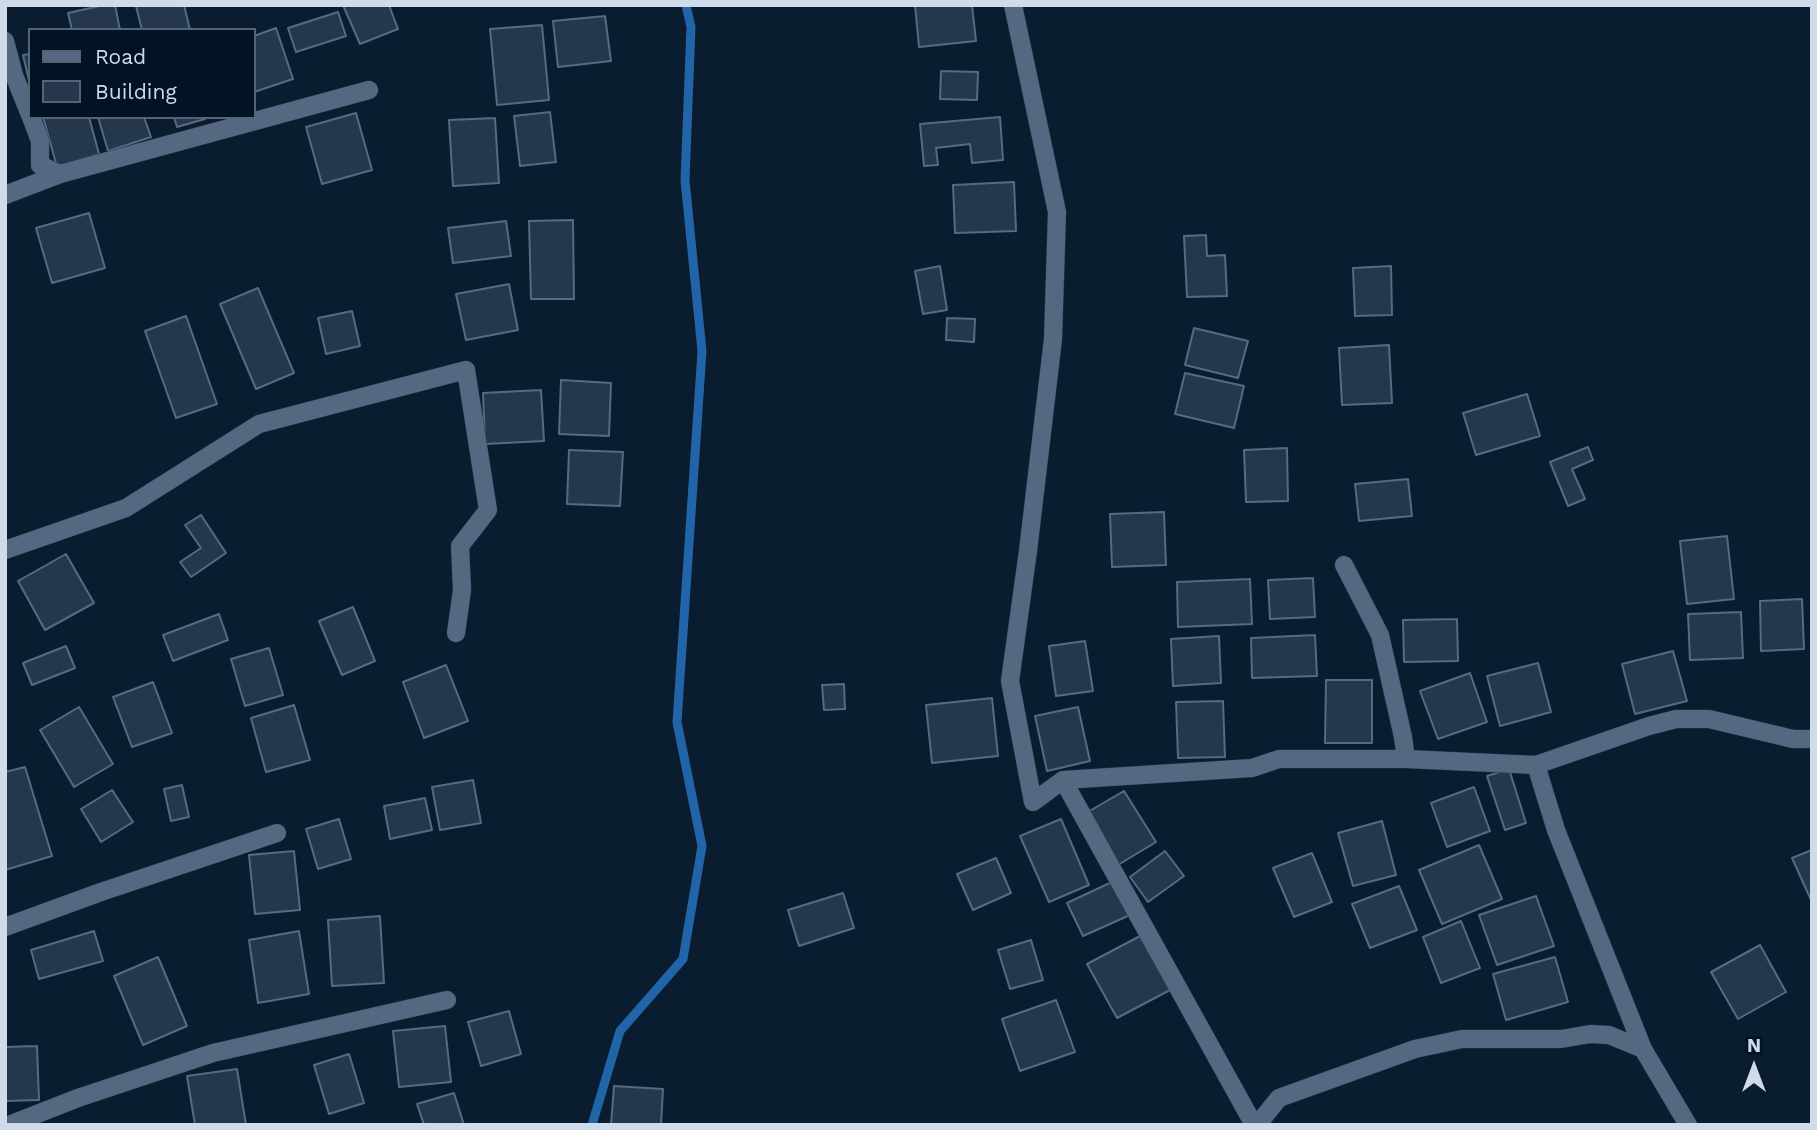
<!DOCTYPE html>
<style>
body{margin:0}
#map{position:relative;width:1817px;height:1130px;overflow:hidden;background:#091c30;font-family:"Work Sans",sans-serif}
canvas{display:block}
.frame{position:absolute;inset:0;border:7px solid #cfdbe9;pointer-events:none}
.legend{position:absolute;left:28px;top:28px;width:228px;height:91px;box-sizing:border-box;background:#031326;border:2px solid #556374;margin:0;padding:9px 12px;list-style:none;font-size:21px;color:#cfdbe9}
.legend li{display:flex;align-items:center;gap:14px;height:35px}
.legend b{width:35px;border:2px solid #556374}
.north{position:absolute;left:1719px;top:1032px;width:70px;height:70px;-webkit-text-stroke:5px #031326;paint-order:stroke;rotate:0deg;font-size:19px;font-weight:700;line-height:28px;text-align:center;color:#cfdbe9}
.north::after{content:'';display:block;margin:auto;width:24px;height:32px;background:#cfdbe9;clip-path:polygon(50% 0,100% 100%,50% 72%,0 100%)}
</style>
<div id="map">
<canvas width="1817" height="1130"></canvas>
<div class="frame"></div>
<ul class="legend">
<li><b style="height:9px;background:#546981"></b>Road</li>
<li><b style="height:19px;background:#24374d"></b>Building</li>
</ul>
<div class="north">N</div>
</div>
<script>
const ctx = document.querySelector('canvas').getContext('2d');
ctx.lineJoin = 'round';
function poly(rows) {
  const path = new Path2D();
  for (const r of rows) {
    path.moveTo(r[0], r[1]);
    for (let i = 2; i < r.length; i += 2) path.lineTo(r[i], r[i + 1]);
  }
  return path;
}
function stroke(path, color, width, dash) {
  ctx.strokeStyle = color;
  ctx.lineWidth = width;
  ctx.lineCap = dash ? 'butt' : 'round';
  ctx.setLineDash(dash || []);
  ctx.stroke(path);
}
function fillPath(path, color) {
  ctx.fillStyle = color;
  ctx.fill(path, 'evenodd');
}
const stream = poly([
 [592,1125,620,1031,683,959,702,846,677,722,702,351,685,180,691,27,686,5]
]);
const building = poly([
 [104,5,115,5,120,30,72,30,68,13,104,5],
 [184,5,190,30,142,30,136,6,184,5],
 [343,5,389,5,398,29,360,44,343,5],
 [915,5,972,5,976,41,919,47,915,5],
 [338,12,346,36,296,52,288,28,338,12],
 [605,16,611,61,558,67,553,21,605,16],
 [542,25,549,100,497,105,490,29,542,25],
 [276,28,293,79,254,92,254,36,276,28],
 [30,54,30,85,23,55,30,54],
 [941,71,978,72,977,100,940,99,941,71],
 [550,112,556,162,520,166,514,116,550,112],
 [356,113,372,170,322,184,306,127,356,113],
 [43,117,89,117,99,154,57,167,43,117],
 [98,117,144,117,151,137,108,151,98,117],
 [174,117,205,117,205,119,177,127,174,117],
 [1000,117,1003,160,972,163,970,144,936,148,938,165,924,166,920,124,1000,117],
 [495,118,499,183,453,186,449,120,495,118],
 [1014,182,1016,231,955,233,953,185,1014,182],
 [89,213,105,268,52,283,36,228,89,213],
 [573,220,574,299,531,299,529,221,573,220],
 [506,221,511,256,453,263,448,228,506,221],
 [1206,235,1207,256,1225,255,1227,296,1187,297,1184,236,1206,235],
 [940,266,947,310,923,314,915,271,940,266],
 [1391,266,1392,315,1355,316,1353,268,1391,266],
 [509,284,518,330,466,340,456,294,509,284],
 [258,288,294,373,256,389,220,304,258,288],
 [352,311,360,346,326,354,318,318,352,311],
 [186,316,217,404,176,418,145,331,186,316],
 [947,318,975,319,974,342,946,340,947,318],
 [1194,328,1248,341,1238,378,1185,365,1194,328],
 [1389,345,1392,403,1342,405,1339,348,1389,345],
 [1185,373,1244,386,1234,428,1175,414,1185,373],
 [561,380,611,383,609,436,559,434,561,380],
 [541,390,544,441,485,444,483,393,541,390],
 [1527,394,1540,436,1476,455,1463,413,1527,394],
 [1588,447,1593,460,1572,469,1585,499,1568,506,1550,462,1588,447],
 [1287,448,1288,501,1246,502,1244,450,1287,448],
 [569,450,623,452,620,506,567,504,569,450],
 [1408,479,1412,516,1359,521,1355,484,1408,479],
 [1164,512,1166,565,1112,567,1110,514,1164,512],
 [201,515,226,553,191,577,180,562,201,548,185,525,201,515],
 [1727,536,1734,599,1687,604,1680,541,1727,536],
 [66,554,94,603,45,630,18,581,66,554],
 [1313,578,1315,617,1270,619,1268,580,1313,578],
 [1250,579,1252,624,1178,627,1177,582,1250,579],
 [1802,599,1804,649,1761,651,1760,601,1802,599],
 [353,607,375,661,342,675,319,621,353,607],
 [1741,612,1743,658,1690,660,1688,614,1741,612],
 [219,614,228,640,173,661,163,635,219,614],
 [1457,619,1458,661,1404,662,1403,620,1457,619],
 [1315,635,1317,676,1252,678,1251,638,1315,635],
 [1219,636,1221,683,1173,686,1171,639,1219,636],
 [1085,641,1093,691,1056,696,1049,646,1085,641],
 [66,646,75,668,32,685,23,663,66,646],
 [269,648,283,695,245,706,231,659,269,648],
 [1673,651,1687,701,1635,714,1622,664,1673,651],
 [1538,663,1551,712,1500,726,1487,676,1538,663],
 [446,665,468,721,424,738,403,682,446,665],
 [1470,673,1487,722,1438,739,1420,691,1470,673],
 [1326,680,1372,680,1372,743,1325,743,1326,680],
 [153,682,172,733,132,747,113,697,153,682],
 [844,684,845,709,824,710,822,685,844,684],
 [992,698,998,756,932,763,926,705,992,698],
 [1223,701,1225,757,1178,758,1176,702,1223,701],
 [294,705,310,760,266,772,251,718,294,705],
 [79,707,113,764,74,787,40,730,79,707],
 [1078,707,1090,761,1047,771,1035,716,1078,707],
 [25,767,52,856,5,870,5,772,25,767],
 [1509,769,1526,823,1505,830,1487,776,1509,769],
 [473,780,481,823,440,830,432,787,473,780],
 [182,785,189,817,171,821,164,789,182,785],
 [1474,787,1490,831,1447,847,1431,803,1474,787],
 [112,790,133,822,101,842,81,809,112,790],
 [1124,791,1156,842,1118,865,1086,813,1124,791],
 [425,798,432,830,390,839,384,806,425,798],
 [339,819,351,859,318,869,306,829,339,819],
 [1061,819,1089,885,1049,902,1020,836,1061,819],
 [1382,821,1396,875,1353,886,1338,833,1382,821],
 [1479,845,1502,899,1442,924,1419,870,1479,845],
 [1812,850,1812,899,1811,900,1792,858,1812,850],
 [294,851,300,910,255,914,249,855,294,851],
 [1165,851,1184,876,1148,902,1130,877,1165,851],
 [1312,853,1332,902,1294,917,1273,868,1312,853],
 [996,858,1011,893,973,910,957,874,996,858],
 [1114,881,1130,915,1083,936,1067,903,1114,881],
 [1399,886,1417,930,1370,948,1352,904,1399,886],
 [843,893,854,928,799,946,788,910,843,893],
 [1536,896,1554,946,1497,965,1479,915,1536,896],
 [380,916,384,983,332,986,328,920,380,916],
 [1461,921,1480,968,1441,983,1423,937,1461,921],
 [94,931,103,961,39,979,31,950,94,931],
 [299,931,309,994,258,1003,249,940,299,931],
 [1140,936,1170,990,1117,1018,1087,964,1140,936],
 [1031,940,1043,980,1010,989,998,950,1031,940],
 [1760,945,1786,992,1738,1019,1711,972,1760,945],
 [158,957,187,1026,143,1045,114,976,158,957],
 [1555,957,1568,1002,1506,1020,1493,974,1555,957],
 [1056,1000,1075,1052,1020,1071,1002,1019,1056,1000],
 [509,1011,521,1054,481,1066,468,1022,509,1011],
 [445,1026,451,1082,399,1087,393,1031,445,1026],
 [37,1046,39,1100,5,1101,5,1047,37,1046],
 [349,1054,364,1103,329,1114,314,1065,349,1054],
 [237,1069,246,1125,195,1125,187,1076,237,1069],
 [614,1086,663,1089,661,1125,611,1125,614,1086],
 [454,1093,464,1125,424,1125,417,1104,454,1093]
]);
const street = poly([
 [1013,5,1057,212,1053,339,1028,551,1010,681,1033,802,1063,780,1252,768,1279,759,1406,759],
 [5,41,14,75,30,115],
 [60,174,369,90],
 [5,195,60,174,40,165,40,141,31,117],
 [5,550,126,508,259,424,466,370,488,510,460,546,462,590,456,633],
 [1344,565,1380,635,1403,737,1406,759,1536,765,1556,830,1643,1049,1688,1125],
 [1536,765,1649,726,1676,719,1709,719,1793,739,1812,739],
 [1063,780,1254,1125],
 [5,927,101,892,277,833],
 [9,1125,78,1098,213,1053,447,1000],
 [1260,1125,1262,1119,1279,1098,1415,1049,1462,1039,1561,1039,1590,1034,1609,1035,1643,1049]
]);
stroke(stream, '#2164a7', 9);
fillPath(building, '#24374d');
stroke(building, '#556b83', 2);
stroke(street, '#2e3545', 19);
stroke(street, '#546981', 18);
</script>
